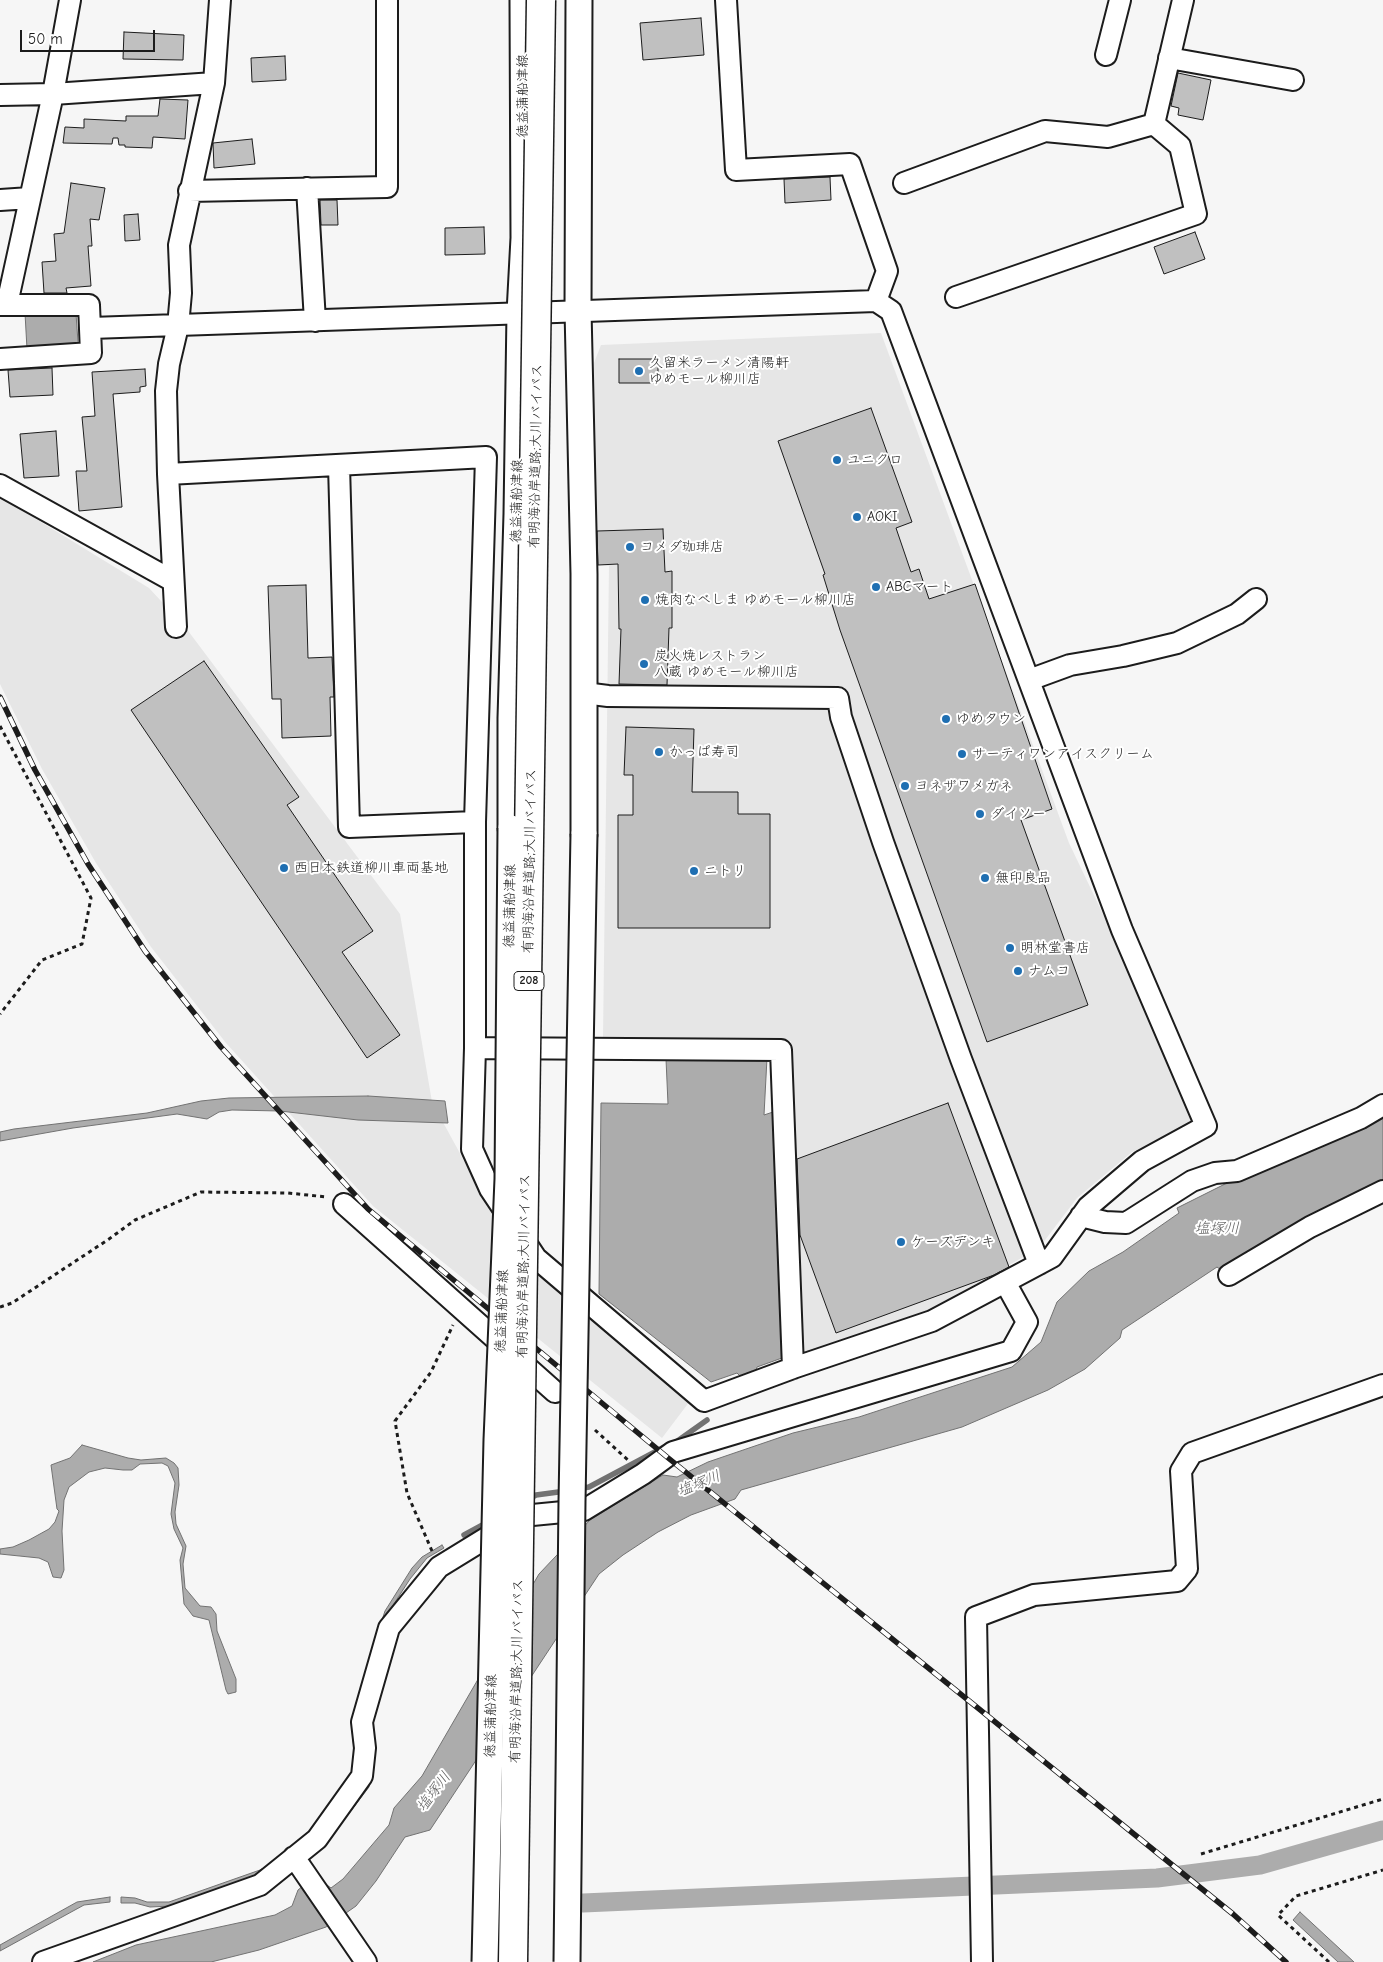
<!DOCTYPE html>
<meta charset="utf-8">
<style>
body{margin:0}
#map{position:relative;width:1383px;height:1962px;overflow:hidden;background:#f6f6f6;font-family:"Comic Neue",sans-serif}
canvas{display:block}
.scale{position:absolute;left:20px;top:30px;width:135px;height:22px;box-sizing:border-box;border:2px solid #1c1c1c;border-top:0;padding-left:6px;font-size:15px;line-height:18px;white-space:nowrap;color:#1c1c1c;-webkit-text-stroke:4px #fff;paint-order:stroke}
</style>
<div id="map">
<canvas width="1383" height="1962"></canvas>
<div class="scale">50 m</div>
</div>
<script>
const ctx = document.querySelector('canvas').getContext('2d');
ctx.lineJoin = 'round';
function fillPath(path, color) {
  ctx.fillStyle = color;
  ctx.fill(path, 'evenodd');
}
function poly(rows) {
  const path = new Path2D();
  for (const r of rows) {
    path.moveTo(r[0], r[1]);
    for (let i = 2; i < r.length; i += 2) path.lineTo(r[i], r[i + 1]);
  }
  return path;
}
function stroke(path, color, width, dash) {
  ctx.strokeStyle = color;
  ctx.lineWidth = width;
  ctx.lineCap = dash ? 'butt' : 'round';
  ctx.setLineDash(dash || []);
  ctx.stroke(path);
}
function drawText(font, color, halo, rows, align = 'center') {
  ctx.font = font + ' "Comic Neue","Klee One",sans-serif';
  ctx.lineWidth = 4;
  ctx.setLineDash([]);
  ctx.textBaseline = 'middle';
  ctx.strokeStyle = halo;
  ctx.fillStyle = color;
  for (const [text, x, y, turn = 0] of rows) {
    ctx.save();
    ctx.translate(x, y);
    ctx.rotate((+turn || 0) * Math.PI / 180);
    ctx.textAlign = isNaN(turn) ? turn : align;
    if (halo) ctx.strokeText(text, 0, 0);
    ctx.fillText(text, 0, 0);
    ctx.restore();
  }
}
const built = poly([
 [881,333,1069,843,1146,1004,1194,1125,1132,1152,1077,1198,1039,1248,914,1319,796,1358,791,1041,603,1037,609,566,589,564,594,363,601,345],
 [0,497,149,588,186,628,400,914,432,1102,512,1249,690,1401,662,1438,373,1206,226,1043,151,947,96,863,42,769,0,684]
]);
const water = poly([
 [25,313,76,314,78,342,75,346,27,349,25,313],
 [767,1058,764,1115,773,1112,782,1358,757,1367,756,1371,753,1373,752,1371,741,1377,737,1373,711,1382,599,1294,601,1103,668,1104,666,1059,767,1058],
 [368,1096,445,1101,448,1123,358,1120,280,1111,232,1110,219,1112,207,1119,177,1114,73,1128,0,1141,0,1132,14,1129,147,1113,201,1101,229,1098,368,1096],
 [1383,1112,1383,1181,1292,1225,1221,1270,1217,1267,1122,1330,1120,1338,1085,1369,1048,1390,962,1427,741,1490,735,1499,691,1515,658,1532,623,1555,599,1574,430,1830,405,1837,376,1881,356,1906,326,1927,259,1950,211,1962,93,1962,136,1945,275,1915,292,1906,298,1890,315,1876,331,1888,343,1879,389,1825,394,1808,422,1776,539,1574,590,1520,663,1475,677,1477,708,1462,793,1433,859,1417,1012,1367,1041,1342,1057,1302,1089,1271,1123,1252,1179,1213,1177,1208,1273,1160,1383,1112],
 [82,1445,128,1458,141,1460,166,1458,174,1463,178,1468,179,1485,175,1512,176,1524,186,1546,183,1564,185,1588,200,1606,211,1607,216,1614,217,1631,236,1679,236,1692,228,1694,226,1690,209,1620,193,1616,184,1604,180,1560,183,1548,174,1529,171,1514,175,1483,168,1466,162,1463,140,1464,132,1470,123,1470,105,1468,89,1472,69,1487,64,1500,62,1531,64,1570,61,1578,53,1577,48,1562,39,1558,0,1554,0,1549,13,1547,29,1540,49,1529,55,1522,59,1511,57,1509,51,1465,70,1458,82,1445],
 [442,1545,444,1548,427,1558,410,1579,390,1610,376,1648,362,1710,370,1775,369,1787,347,1816,263,1874,171,1906,150,1907,135,1903,121,1903,121,1897,135,1898,147,1902,169,1902,260,1870,309,1840,360,1761,354,1749,352,1730,370,1656,385,1611,412,1568,422,1557,442,1545],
 [110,1897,110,1902,84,1905,0,1951,0,1945,77,1902,110,1897],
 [1300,1912,1354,1962,1338,1962,1293,1920,1300,1912]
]);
const stream = poly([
 [676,1442,707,1420],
 [578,1489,589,1487,668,1445],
 [527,1500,536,1495,566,1491],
 [464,1535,488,1522]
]);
const canal = poly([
 [583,1903,1157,1878,1260,1865,1383,1830]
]);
const building = poly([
 [701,18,704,55,643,60,640,23,701,18],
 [124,32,184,35,183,60,123,59,124,32],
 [285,56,286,80,252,82,251,58,285,56],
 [1178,73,1211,80,1203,120,1178,115,1179,108,1171,106,1178,73],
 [160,99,188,100,185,139,153,137,152,148,125,147,125,145,119,145,118,138,113,138,112,144,63,143,65,127,84,128,84,119,126,121,126,116,158,116,160,99],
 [252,139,255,164,214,168,213,143,252,139],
 [830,177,831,200,785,203,784,179,830,177],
 [71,183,105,188,99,220,90,219,92,246,88,246,91,286,66,288,67,293,44,293,42,262,56,261,54,234,64,233,71,183],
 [320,200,337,200,338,225,321,225,320,200],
 [138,214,140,240,125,241,124,215,138,214],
 [484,227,485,254,445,255,445,228,484,227],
 [1195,232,1205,259,1164,274,1154,247,1195,232],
 [619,359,658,359,658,383,619,383,619,359],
 [52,368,53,395,10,397,8,370,52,368],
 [145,369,146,386,140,387,140,392,113,394,122,507,79,511,76,471,87,471,82,417,95,416,92,372,145,369],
 [871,408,912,522,896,528,911,572,919,569,929,599,975,584,1052,809,1021,820,1088,1005,987,1042,840,630,823,575,825,574,778,441,871,408],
 [56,431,59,476,24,478,20,434,56,431],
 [663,529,665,572,672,571,672,628,669,628,667,685,619,684,621,629,619,629,618,564,598,565,597,531,663,529],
 [306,585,308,658,332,657,334,697,330,697,331,736,282,738,281,699,272,699,268,586,306,585],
 [204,661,299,797,287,805,373,931,342,952,400,1035,367,1058,131,710,204,661],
 [626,727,694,729,692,792,738,792,738,814,770,814,770,928,618,928,618,815,633,815,633,775,624,775,626,727],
 [948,1103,1009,1267,994,1275,836,1333,800,1235,797,1159,948,1103]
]);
const path = poly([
 [0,726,91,898,82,944,42,960,0,1014],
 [0,1307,12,1303,109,1239,135,1220,201,1192,288,1193,327,1197],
 [595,1430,629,1461],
 [432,1551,407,1493,395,1421,431,1372,453,1325],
 [1201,1854,1383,1799],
 [1329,1962,1278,1915,1296,1896,1383,1870]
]);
const minor = poly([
 [726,0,736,170,850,164,887,271,876,301],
 [1106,55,1120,0],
 [1169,58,1293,80],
 [0,95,53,94,214,83],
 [904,183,1045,131,1108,137,1154,124,1183,0],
 [307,188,315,321],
 [189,191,387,187,387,0],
 [0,200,30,198],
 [956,297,1196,214,1180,146,1154,124],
 [7,304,53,94,70,0],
 [0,305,89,305,91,353,0,359],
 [91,328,876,301,891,311,1122,930,1206,1126,1142,1161,1088,1207,1052,1257,1039,1264,932,1321,793,1368,704,1401,536,1258,490,1189,472,1149,475,1048,475,822,486,457,168,474],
 [339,465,349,827,475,822],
 [0,485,173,581],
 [176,627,168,474,166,391,169,364,178,326,181,293,179,245,214,83,220,0],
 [1029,680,1070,665,1123,656,1177,643,1237,614,1256,599],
 [584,693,608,696,838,698,841,717,883,842,961,1059,1039,1264],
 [475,1048,781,1050,793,1368],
 [344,1204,555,1392],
 [1081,1216,1105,1222,1126,1223,1192,1181,1215,1173,1237,1171,1361,1118,1383,1105],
 [1229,1275,1310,1227,1383,1191],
 [294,1857,366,1962],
 [43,1962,260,1885,317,1839,362,1776,365,1748,362,1722,389,1628,439,1567,522,1516,584,1510,643,1474,673,1452,1011,1351,1027,1322,1005,1282],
 [982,1962,976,1617,1034,1595,1177,1581,1187,1569,1181,1471,1192,1453,1383,1385]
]);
const major = poly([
 [579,0,578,310,584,574,584,834],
 [511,828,511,718,517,514,520,313,524,238,523,0]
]);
const rail = poly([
 [0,697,35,770,88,864,145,951,221,1047,368,1209,667,1457,1233,1914,1286,1962]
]);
const majorBridge = poly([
 [485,1962,497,1440,508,1179,511,828],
 [567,1962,572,1501,584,834]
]);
const highwayBridge = poly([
 [513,1962,541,0]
]);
const markers = [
 [639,371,5,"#1f6fb2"],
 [837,460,5,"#1f6fb2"],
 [857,517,5,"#1f6fb2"],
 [630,547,5,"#1f6fb2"],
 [876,587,5,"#1f6fb2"],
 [645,600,5,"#1f6fb2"],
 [644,664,5,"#1f6fb2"],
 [946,719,5,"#1f6fb2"],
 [659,752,5,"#1f6fb2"],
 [962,754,5,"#1f6fb2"],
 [905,786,5,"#1f6fb2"],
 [980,814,5,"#1f6fb2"],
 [284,868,5,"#1f6fb2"],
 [694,871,5,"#1f6fb2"],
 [985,878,5,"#1f6fb2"],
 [1010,948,5,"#1f6fb2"],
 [1018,971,5,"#1f6fb2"],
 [901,1242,5,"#1f6fb2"]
];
const shields = [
 [529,981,30]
];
const shieldNames = [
 ["208",529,981]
];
const streetNames = [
 ["徳益蒲船津線",523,96,-90],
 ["有明海沿岸道路;大川バイパス",536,456,-89],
 ["徳益蒲船津線",517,501,-89],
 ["有明海沿岸道路;大川バイパス",530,861,-89],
 ["徳益蒲船津線",510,906,-89],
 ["有明海沿岸道路;大川バイパス",524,1266,-89],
 ["徳益蒲船津線",502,1311,-88],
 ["有明海沿岸道路;大川バイパス",517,1671,-89],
 ["徳益蒲船津線",491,1716,-89]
];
const poiNames = [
 ["久留米ラーメン清陽軒",649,363],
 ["ゆめモール柳川店",649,379],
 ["ユニクロ",847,460],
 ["AOKI",867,517],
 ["コメダ珈琲店",640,547],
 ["ABCマート",886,587],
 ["焼肉なべしま ゆめモール柳川店",655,600],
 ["炭火焼レストラン",654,656],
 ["八蔵 ゆめモール柳川店",654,672],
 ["ゆめタウン",956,719],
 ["かっぱ寿司",669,752],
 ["サーティワンアイスクリーム",972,754],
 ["ヨネザワメガネ",915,786],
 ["ダイソー",990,814],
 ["西日本鉄道柳川車両基地",294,868],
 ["ニトリ",704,871],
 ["無印良品",995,878],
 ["明林堂書店",1020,948],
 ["ナムコ",1028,971],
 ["ケーズデンキ",911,1242]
];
const waterNames = [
 ["塩塚川",1217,1229],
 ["塩塚川",699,1484,-22],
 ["塩塚川",434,1792,-53]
];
fillPath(built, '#e6e6e6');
fillPath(water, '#acacac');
stroke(water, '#727272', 1);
stroke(stream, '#727272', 5.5);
stroke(canal, '#acacac', 19);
fillPath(building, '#c0c0c0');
stroke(building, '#1c1c1c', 1);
stroke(minor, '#1c1c1c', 24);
stroke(major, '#1c1c1c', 29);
stroke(path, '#1c1c1c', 3, [4, 4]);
stroke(minor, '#fff', 20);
stroke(major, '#fff', 25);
stroke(rail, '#1c1c1c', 5.5);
stroke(rail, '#fff', 4, [11]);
stroke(majorBridge, '#1c1c1c', 29, []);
stroke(highwayBridge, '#1c1c1c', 31, []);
stroke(majorBridge, '#fff', 25);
stroke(highwayBridge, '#fff', 28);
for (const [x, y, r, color] of markers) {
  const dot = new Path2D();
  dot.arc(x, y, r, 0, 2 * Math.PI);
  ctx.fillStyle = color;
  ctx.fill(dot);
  stroke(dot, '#fff', 2);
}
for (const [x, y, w] of shields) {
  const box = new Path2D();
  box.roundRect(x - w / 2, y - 9.5, w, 19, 4);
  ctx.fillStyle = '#fff';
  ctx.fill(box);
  stroke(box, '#1c1c1c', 1);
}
drawText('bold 12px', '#1c1c1c', null, shieldNames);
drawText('14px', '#1c1c1c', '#fff', streetNames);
drawText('14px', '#1c1c1c', '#fff', poiNames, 'left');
drawText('italic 15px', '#5d5d5d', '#fff', waterNames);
</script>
